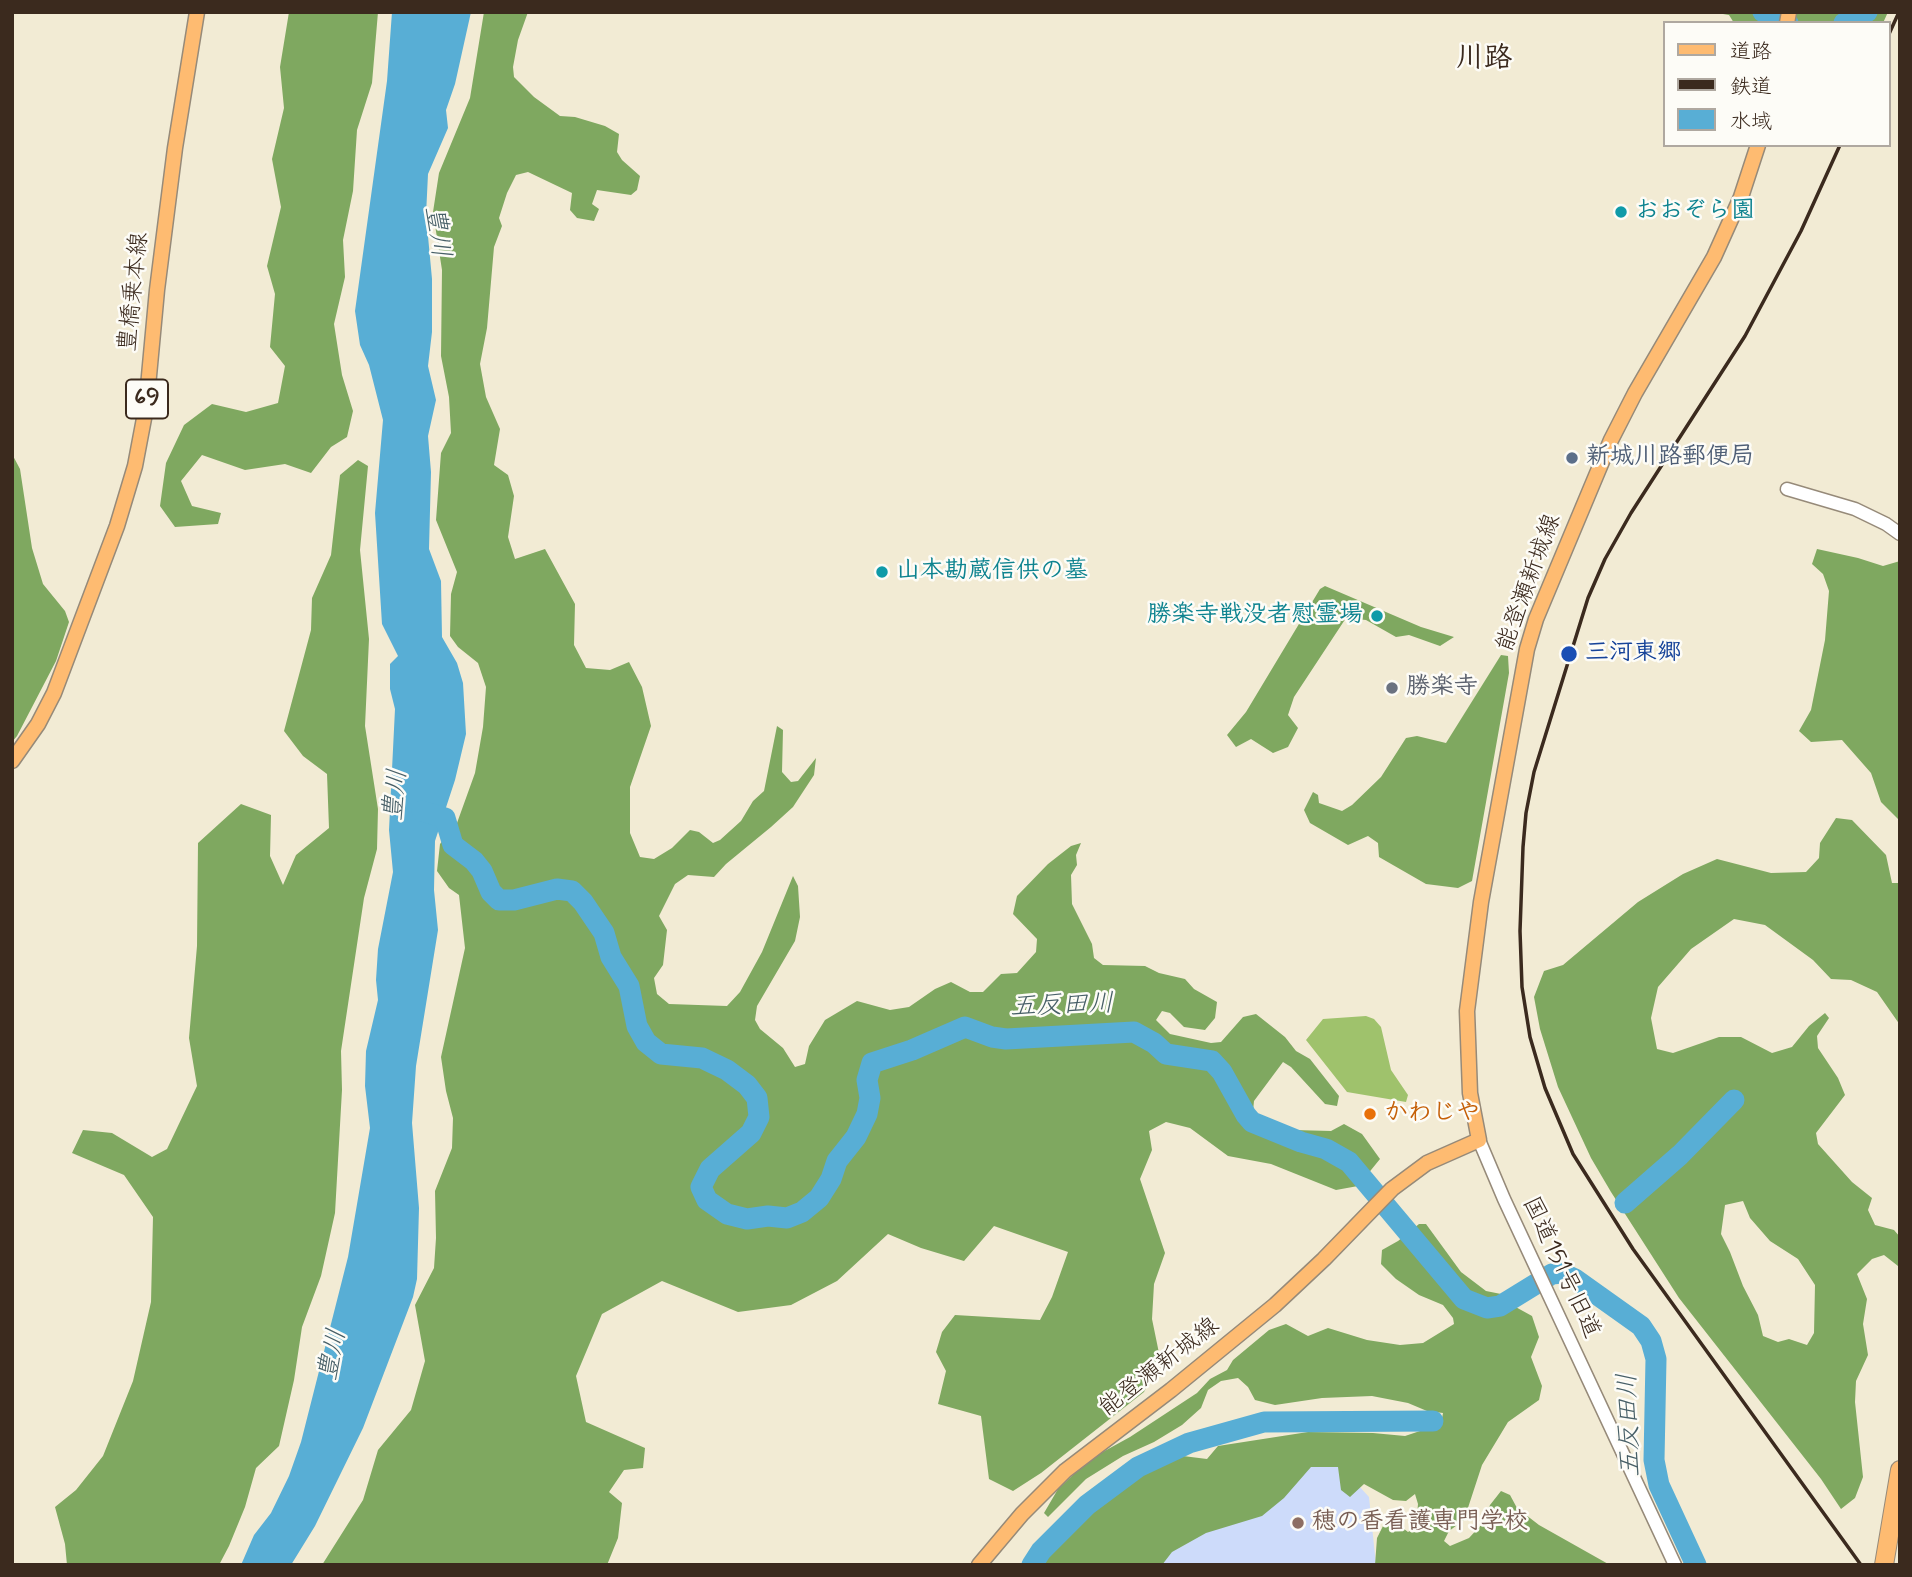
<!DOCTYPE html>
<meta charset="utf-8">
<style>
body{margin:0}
#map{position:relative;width:1912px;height:1577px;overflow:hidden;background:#f2ebd4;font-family:Mynerve,"Klee One",sans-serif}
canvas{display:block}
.frame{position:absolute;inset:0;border:14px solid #3b2a1e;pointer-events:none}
.legend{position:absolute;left:1663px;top:21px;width:228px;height:126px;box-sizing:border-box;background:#fdfcf7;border:2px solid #afa8a0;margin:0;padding:9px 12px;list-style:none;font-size:21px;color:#3b2a1e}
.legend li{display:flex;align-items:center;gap:14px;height:35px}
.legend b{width:35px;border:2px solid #afa8a0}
</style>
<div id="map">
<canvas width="1912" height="1577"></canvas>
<div class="frame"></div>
<ul class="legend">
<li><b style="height:9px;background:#febb71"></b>道路</li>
<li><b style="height:9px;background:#3b2a1e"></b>鉄道</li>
<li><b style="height:19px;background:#58aed5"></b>水域</li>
</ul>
</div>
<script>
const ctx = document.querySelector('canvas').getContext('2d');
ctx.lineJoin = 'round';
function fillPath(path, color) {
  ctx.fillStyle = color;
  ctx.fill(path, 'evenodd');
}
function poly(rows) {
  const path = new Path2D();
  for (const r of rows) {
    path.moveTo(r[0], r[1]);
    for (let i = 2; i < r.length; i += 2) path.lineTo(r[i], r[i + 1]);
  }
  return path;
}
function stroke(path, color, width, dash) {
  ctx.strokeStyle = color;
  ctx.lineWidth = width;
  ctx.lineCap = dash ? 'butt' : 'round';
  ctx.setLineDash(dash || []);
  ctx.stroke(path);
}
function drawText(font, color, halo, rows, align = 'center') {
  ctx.font = font + ' Mynerve,"Klee One",sans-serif';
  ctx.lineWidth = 5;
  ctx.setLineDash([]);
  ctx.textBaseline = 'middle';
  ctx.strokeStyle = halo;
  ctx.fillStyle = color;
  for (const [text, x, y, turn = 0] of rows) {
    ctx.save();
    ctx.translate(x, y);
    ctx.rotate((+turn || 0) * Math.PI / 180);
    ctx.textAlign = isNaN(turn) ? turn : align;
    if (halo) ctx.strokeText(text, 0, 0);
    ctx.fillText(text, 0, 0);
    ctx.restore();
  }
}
const built = poly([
 [1336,1461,1369,1497,1376,1565,1155,1565,1174,1545,1309,1464]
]);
const green = poly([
 [1366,1016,1374,1019,1381,1027,1391,1070,1408,1095,1406,1102,1347,1092,1306,1040,1323,1019]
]);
const forest = poly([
 [289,12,378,12,372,83,357,130,353,191,343,240,345,277,334,324,342,375,353,411,347,437,331,447,311,473,285,464,245,470,202,455,181,481,192,506,221,513,218,524,175,527,160,506,166,463,184,425,212,404,246,412,278,403,285,366,270,347,275,294,267,266,281,207,272,159,284,108,280,67],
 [484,12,528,12,518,40,513,67,514,77,534,97,560,116,575,117,605,126,619,134,617,152,622,160,640,176,637,190,631,195,597,190,592,204,599,209,594,221,577,218,570,210,572,193,528,172,516,175,507,193,499,218,502,226,494,247,487,328,480,364,486,397,500,429,494,465,508,475,514,496,508,537,515,559,545,549,575,604,574,645,586,668,610,670,629,662,642,687,651,726,630,787,630,833,640,857,654,859,672,848,690,830,699,832,713,843,720,840,741,821,753,801,764,791,777,726,783,730,782,772,791,782,798,781,816,758,814,775,793,807,771,827,726,864,714,877,688,875,675,884,659,916,667,930,663,965,654,978,657,994,669,1004,727,1006,740,992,762,952,793,876,798,886,800,917,795,941,757,1006,755,1020,760,1029,783,1048,795,1067,805,1064,809,1046,825,1020,857,1001,890,1010,909,1007,935,989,951,982,970,992,983,992,1001,974,1017,973,1036,952,1037,939,1013,914,1017,896,1048,864,1071,846,1081,843,1076,855,1077,865,1071,875,1072,904,1092,944,1094,958,1103,965,1145,966,1159,973,1185,979,1194,989,1217,1002,1215,1018,1205,1030,1184,1027,1170,1013,1162,1011,1156,1020,1170,1034,1211,1043,1221,1042,1243,1017,1256,1014,1285,1037,1296,1051,1310,1059,1339,1096,1337,1106,1325,1104,1291,1067,1283,1062,1254,1101,1253,1111,1271,1125,1294,1130,1331,1131,1344,1124,1362,1134,1380,1159,1358,1186,1336,1190,1271,1164,1228,1156,1190,1128,1166,1122,1149,1131,1152,1150,1140,1179,1165,1253,1154,1284,1152,1319,1160,1358,1144,1392,1041,1473,1013,1491,989,1479,981,1416,938,1404,946,1371,936,1352,942,1332,955,1315,1040,1320,1052,1297,1068,1252,994,1226,964,1261,921,1248,888,1234,837,1281,791,1305,738,1312,662,1281,602,1314,576,1376,586,1422,645,1448,643,1468,624,1470,609,1492,622,1503,618,1538,607,1565,322,1565,363,1500,378,1450,411,1410,425,1361,415,1305,434,1268,436,1238,435,1191,452,1148,453,1118,446,1091,441,1057,465,948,459,895,449,888,437,871,440,844,457,823,475,773,483,727,486,687,478,663,458,647,450,636,451,594,457,572,436,520,441,453,451,433,449,397,441,356,442,270,433,212,439,173,470,98],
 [1711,12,1888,12,1883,23,1734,23,1729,15],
 [12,454,20,469,32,548,43,584,65,611,69,622,56,661,17,736,12,742],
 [358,460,368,466,360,550,369,639,365,726,378,809,377,849,364,898,341,1051,342,1090,335,1213,321,1276,302,1327,294,1380,279,1446,256,1468,245,1507,229,1546,219,1565,67,1565,65,1544,55,1507,76,1490,103,1456,133,1381,151,1302,153,1217,124,1175,72,1153,83,1130,112,1133,152,1157,167,1149,197,1086,189,1038,197,946,198,843,241,804,271,815,270,856,283,885,296,855,329,828,327,774,303,756,284,731,311,630,312,598,331,555,340,475],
 [1817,549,1858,558,1883,566,1900,561,1900,821,1881,802,1871,773,1842,740,1811,742,1799,731,1811,710,1825,640,1829,591,1823,574,1812,564],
 [1325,586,1421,627,1454,637,1440,646,1409,635,1396,637,1366,620,1346,618,1294,697,1288,715,1298,728,1288,747,1273,753,1251,739,1236,747,1227,735,1246,712,1320,589],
 [1501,655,1508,656,1509,673,1472,881,1458,888,1426,884,1379,857,1378,843,1368,836,1348,845,1310,823,1304,810,1313,792,1318,795,1319,803,1342,811,1352,805,1381,777,1406,738,1417,736,1446,743],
 [1836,818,1852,820,1886,855,1892,883,1900,883,1900,1025,1877,992,1851,980,1831,979,1813,960,1765,925,1734,919,1691,949,1658,987,1651,1018,1657,1049,1673,1053,1719,1037,1741,1037,1772,1053,1792,1047,1809,1026,1825,1013,1829,1018,1817,1036,1818,1048,1838,1078,1845,1095,1816,1133,1818,1144,1852,1182,1872,1198,1868,1210,1875,1225,1894,1230,1900,1237,1898,1266,1884,1255,1872,1259,1857,1274,1867,1299,1863,1324,1868,1355,1856,1381,1855,1402,1863,1477,1855,1498,1841,1509,1821,1479,1679,1298,1611,1192,1591,1158,1558,1087,1540,1029,1534,997,1544,971,1563,965,1638,902,1683,874,1717,859,1771,873,1806,872,1819,858,1820,843],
 [1743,1201,1750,1218,1770,1241,1798,1259,1815,1285,1814,1333,1807,1345,1789,1339,1778,1342,1763,1336,1758,1315,1743,1286,1730,1252,1721,1234,1725,1205],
 [1419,1224,1426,1224,1461,1272,1486,1291,1506,1295,1512,1305,1532,1316,1539,1337,1531,1357,1542,1386,1539,1400,1508,1422,1482,1465,1464,1520,1449,1531,1444,1541,1450,1546,1469,1538,1482,1524,1490,1505,1501,1491,1510,1495,1517,1508,1539,1525,1610,1565,1375,1565,1377,1538,1383,1526,1399,1525,1408,1532,1416,1527,1418,1504,1415,1494,1406,1501,1393,1500,1364,1484,1350,1497,1341,1490,1338,1467,1311,1467,1284,1498,1262,1516,1206,1533,1172,1552,1162,1565,1042,1565,1066,1535,1110,1497,1154,1466,1183,1456,1207,1459,1218,1446,1308,1432,1373,1433,1405,1436,1441,1424,1443,1413,1427,1411,1408,1403,1372,1396,1322,1398,1275,1405,1255,1400,1248,1387,1238,1378,1221,1381,1208,1390,1201,1408,1182,1425,1154,1442,1123,1456,1086,1479,1048,1517,1044,1513,1058,1489,1090,1459,1130,1437,1197,1393,1210,1379,1227,1370,1233,1360,1269,1330,1286,1324,1308,1336,1328,1328,1367,1340,1400,1345,1423,1343,1454,1324,1453,1318,1443,1305,1419,1295,1396,1279,1381,1264,1382,1250,1398,1241]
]);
const water = poly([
 [392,12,471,12,455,84,446,110,448,128,428,174,426,215,432,279,432,332,428,366,436,400,428,436,431,472,429,549,441,581,442,637,457,663,463,683,466,734,455,780,435,841,434,890,438,930,416,1066,412,1123,419,1208,417,1279,413,1297,363,1428,315,1526,291,1565,241,1565,254,1535,271,1513,289,1476,301,1442,348,1257,370,1128,365,1086,366,1051,378,1000,376,980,378,949,393,872,389,830,395,709,390,689,390,664,398,656,382,624,375,513,383,420,369,365,360,345,355,311,387,81]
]);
const river = poly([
 [1763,12,1788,23],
 [1844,23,1867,12],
 [422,811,445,818,453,845,474,861,482,871,491,892,499,900,514,900,557,889,572,891,583,902,604,933,611,957,629,986,637,1026,646,1042,661,1054,702,1058,727,1070,747,1085,757,1098,759,1117,751,1133,710,1169,701,1187,707,1200,727,1214,747,1219,768,1216,787,1218,802,1212,819,1198,831,1179,837,1161,856,1137,867,1114,870,1098,867,1080,872,1063,912,1050,965,1027,992,1037,1006,1039,1134,1032,1154,1043,1166,1054,1212,1061,1222,1072,1246,1115,1252,1122,1301,1142,1326,1149,1349,1162,1464,1299,1487,1308,1500,1306,1552,1274,1562,1273,1575,1279,1641,1326,1651,1341,1656,1359,1654,1460,1659,1485,1696,1565],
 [1625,1203,1680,1155,1734,1100],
 [1032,1565,1041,1551,1087,1505,1138,1467,1189,1443,1264,1422,1433,1421]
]);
const minor = poly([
 [1787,489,1855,509,1886,524,1900,534],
 [1479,1140,1504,1199,1675,1565]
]);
const major = poly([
 [1787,23,1789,12],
 [12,761,38,724,54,693,117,526,135,466,146,408,157,290,175,148,197,12],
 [979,1565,1022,1514,1065,1471,1171,1390,1275,1305,1324,1259,1392,1189,1427,1163,1479,1140,1470,1093,1467,1011,1481,902,1527,649,1536,619,1611,440,1635,393,1714,257,1741,197,1758,145]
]);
const highway = poly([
 [1884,1565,1900,1470]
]);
const rail = poly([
 [1889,34,1899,12],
 [1840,145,1801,231,1745,336,1631,513,1605,559,1588,598,1534,772,1526,813,1523,847,1520,931,1522,987,1530,1037,1545,1088,1573,1154,1633,1249,1861,1565]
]);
const markers = [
 [1621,212,7,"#0f9aa8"],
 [1572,458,7,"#5c6f8a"],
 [882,572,7,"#0f9aa8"],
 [1377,616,7,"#0f9aa8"],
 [1569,654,9,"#1a4fb4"],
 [1392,688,7,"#6b7280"],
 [1370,1114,7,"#e8710a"],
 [1298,1523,7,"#8d6e63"]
];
const shields = [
 [147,399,42]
];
const shieldNames = [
 ["69",147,399]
];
const cultureNames = [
 ["おおぞら園",1635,212],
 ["山本勘蔵信供の墓",896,572],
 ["勝楽寺戦没者慰霊場",1363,616,"right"]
];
const streetNames = [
 ["豊橋乗本線",135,292,-84],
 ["能登瀬新城線",1530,583,-70],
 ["国道151号旧道",1560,1268,65],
 ["能登瀬新城線",1160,1368,-38]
];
const serviceNames = [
 ["新城川路郵便局",1586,458]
];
const transitNames = [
 ["三河東郷",1585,654]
];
const worshipNames = [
 ["勝楽寺",1406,688]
];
const foodNames = [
 ["かわじや",1384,1114]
];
const educationNames = [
 ["穂の香看護専門学校",1312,1523]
];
const waterNames = [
 ["豊川",436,232,82],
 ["豊川",397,795,-84],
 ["五反田川",1062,1007,-2],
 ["豊川",334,1355,-78],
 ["五反田川",1631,1425,-92]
];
const quarterNames = [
 ["川路",1484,60]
];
fillPath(built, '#cddbfa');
fillPath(green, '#9fc26c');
fillPath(forest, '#7fa860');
fillPath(water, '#58aed5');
stroke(river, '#58aed5', 21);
stroke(minor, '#968a79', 15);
stroke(major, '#968a79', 17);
stroke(highway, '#968a79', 20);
stroke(minor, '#fff', 12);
stroke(major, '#febb71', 14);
stroke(highway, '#febb71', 18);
stroke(rail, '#3b2a1e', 3.5);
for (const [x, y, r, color] of markers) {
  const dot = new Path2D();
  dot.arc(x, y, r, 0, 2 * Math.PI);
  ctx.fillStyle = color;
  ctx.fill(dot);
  stroke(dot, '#fdfcf7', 2.5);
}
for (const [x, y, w] of shields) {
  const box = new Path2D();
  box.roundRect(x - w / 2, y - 19.5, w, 39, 5);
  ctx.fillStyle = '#fdfcf7';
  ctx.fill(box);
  stroke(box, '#3b2a1e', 2);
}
drawText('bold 23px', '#3b2a1e', null, shieldNames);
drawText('bold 24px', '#0d838f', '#fdfcf7', cultureNames, 'left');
drawText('24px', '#3b2a1e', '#fdfcf7', streetNames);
drawText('bold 24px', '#4e5e75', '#fdfcf7', serviceNames, 'left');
drawText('bold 24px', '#164399', '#fdfcf7', transitNames, 'left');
drawText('bold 24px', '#5b616d', '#fdfcf7', worshipNames, 'left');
drawText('bold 24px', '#c56008', '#fdfcf7', foodNames, 'left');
drawText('bold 24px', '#785e54', '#fdfcf7', educationNames, 'left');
drawText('italic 26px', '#475f67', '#fdfcf7', waterNames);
drawText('bold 28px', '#3b2a1e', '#fdfcf7', quarterNames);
</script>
